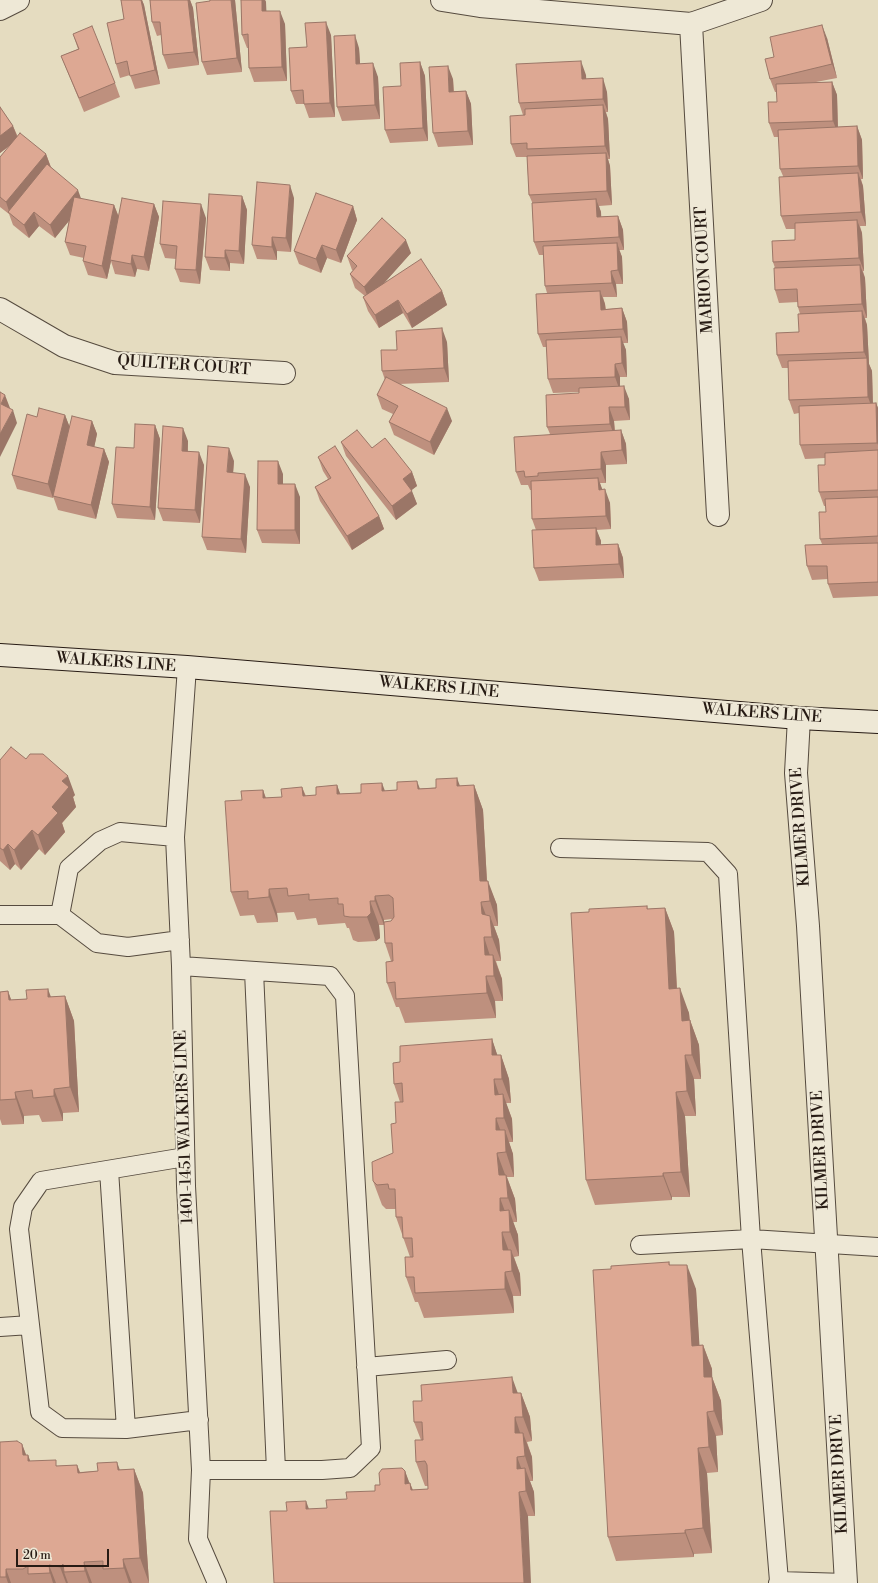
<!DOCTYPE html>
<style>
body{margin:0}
#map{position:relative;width:878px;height:1583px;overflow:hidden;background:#e5dcc0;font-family:"Libre Bodoni",serif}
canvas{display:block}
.scale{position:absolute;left:16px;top:1549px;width:93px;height:18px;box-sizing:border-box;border:2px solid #271b14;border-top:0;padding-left:5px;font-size:12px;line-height:14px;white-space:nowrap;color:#271b14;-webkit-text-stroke:3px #eee8d6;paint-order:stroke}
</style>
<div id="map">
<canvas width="878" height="1583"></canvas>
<div class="scale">20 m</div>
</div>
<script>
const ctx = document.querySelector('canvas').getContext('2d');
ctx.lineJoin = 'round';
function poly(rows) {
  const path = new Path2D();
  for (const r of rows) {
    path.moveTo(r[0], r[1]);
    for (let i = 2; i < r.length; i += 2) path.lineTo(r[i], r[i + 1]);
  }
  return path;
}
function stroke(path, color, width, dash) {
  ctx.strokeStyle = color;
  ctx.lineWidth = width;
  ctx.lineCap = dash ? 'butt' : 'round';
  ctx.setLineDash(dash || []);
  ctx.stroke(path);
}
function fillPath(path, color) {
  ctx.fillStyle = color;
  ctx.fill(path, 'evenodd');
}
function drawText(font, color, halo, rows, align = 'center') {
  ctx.font = font + ' "Libre Bodoni",serif';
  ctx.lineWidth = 4;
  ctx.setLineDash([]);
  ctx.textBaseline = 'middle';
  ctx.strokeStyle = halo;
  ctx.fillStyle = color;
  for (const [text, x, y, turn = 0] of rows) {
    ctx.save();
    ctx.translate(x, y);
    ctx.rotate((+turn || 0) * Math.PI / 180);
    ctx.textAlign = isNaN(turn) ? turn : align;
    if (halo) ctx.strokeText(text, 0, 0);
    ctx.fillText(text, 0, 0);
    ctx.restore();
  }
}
const lane = poly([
 [187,667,175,837,181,966,186,1186,201,1470,198,1539,217,1583],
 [560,848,708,852,728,874,751,1239,779,1581,778,1583],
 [0,915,60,915,97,943,128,947,180,940],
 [60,915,69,868,100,841,120,832,175,837],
 [181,966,330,976,345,996,371,1448,350,1468,322,1470,201,1470],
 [254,971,276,1470],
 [185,1157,41,1181,23,1207,19,1229,40,1412,62,1428,126,1429,199,1420],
 [109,1170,126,1429],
 [640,1245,751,1239,878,1247],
 [0,1327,30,1325],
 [366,1367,447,1360],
 [779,1581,846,1583]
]);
const street = poly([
 [442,0,480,6,691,24,761,0],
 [0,9,18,0],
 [691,24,718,515],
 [0,309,64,346,115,363,284,373],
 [799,718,796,773,808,926,846,1583]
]);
const secondary = poly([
 [0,655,187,667,799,718,878,722]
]);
const wall = poly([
 [121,0,142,0,144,5,160,84,135,89,130,75,120,78,116,64,124,19],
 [150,0,190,0,193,8,199,65,168,69,163,55,161,35,157,36,152,22],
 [210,0,235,0,242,72,207,75,202,62],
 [241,0,265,0,266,2,266,11,285,24,287,81,254,82,249,68,248,48,247,48,242,35],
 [73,34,115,83,120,97,84,112,61,56,78,49],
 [331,35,335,117,309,118,304,104,296,104,291,91,307,47],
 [827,38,837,78,816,82,832,82,837,95,838,127,857,126,862,140,863,179,861,179,863,186,866,226,860,226,862,233,864,271,863,271,865,278,867,318,865,318,867,325,869,364,872,371,873,403,876,403,878,408,878,596,833,598,828,584,828,579,812,580,807,566,822,544,820,539,826,512,826,506,824,506,819,492,825,465,825,458,805,459,800,445,799,413,794,414,789,400,788,368,782,368,777,355,799,332,800,314,798,307,798,302,779,303,775,290,775,268,773,262,795,240,795,229,786,229,781,216,783,176,780,169,779,137,774,137,769,123,777,102,777,92,775,92,770,79,774,57],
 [359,48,360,64,378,77,380,119,342,121,337,107],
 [420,62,425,76,428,141,390,143,385,130,401,86],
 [586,75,586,79,607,92,608,112,606,112,608,119,610,159,608,159,610,166,612,205,599,206,601,212,601,217,618,216,623,230,624,250,619,250,622,257,623,284,616,284,617,297,603,297,605,304,606,309,622,308,627,322,628,343,623,343,626,350,627,377,620,377,620,386,629,399,630,420,614,421,615,430,621,430,626,444,627,464,606,465,606,483,600,483,602,490,610,503,611,529,596,530,601,541,601,545,618,544,623,558,624,578,539,581,534,568,536,530,532,519,531,490,530,490,528,485,521,485,516,472,550,434,547,427,579,393,579,392,553,393,548,379,547,347,543,347,538,334,547,293,545,286,543,255,539,255,534,242,532,202,529,195,527,157,516,157,511,144,523,115,519,103],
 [453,79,454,91,466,91,471,104,473,145,438,147,433,133],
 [0,107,13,126,18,137,46,154,51,167,81,199,114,205,119,217,154,204,159,217,149,271,137,269,135,277,115,274,111,261,107,279,88,275,83,261,84,258,70,255,65,242,69,220,55,238,39,226,29,238,13,225,9,214,0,207,0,157,11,145,0,153],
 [242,196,247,210,244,264,230,263,230,271,210,270,205,257],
 [294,198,291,252,277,251,277,260,257,259,252,245],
 [353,206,357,220,341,263,327,258,321,273,299,264,294,251],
 [206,218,200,284,180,282,175,269,176,259,165,258,160,244],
 [411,253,384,283,442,291,447,305,412,328,403,313,379,328,368,311,363,297,365,296,355,288,350,274,353,270,352,270,347,256],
 [447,342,449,382,399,384,452,421,434,455,394,435,389,422,393,414,382,409,377,395,385,380,382,371,397,350],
 [65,415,70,428,92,421,97,434,94,447,104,449,109,462,96,519,58,510,53,496,62,459,53,498,17,489,12,475,37,417],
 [155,425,160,439,155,520,117,518,112,504,134,448],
 [188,441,188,451,204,465,200,523,163,521,158,508],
 [341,442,372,448,412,472,417,486,411,490,417,504,396,520,346,456],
 [318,457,379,516,384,529,352,550,320,501,315,487,328,479,323,471],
 [234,461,233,473,250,487,246,553,207,550,202,537],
 [283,474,283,484,300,497,300,544,262,543,257,530],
 [26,759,75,795,73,797,76,807,62,823,65,832,45,855,39,849,21,870,15,864,10,870,0,861,0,760],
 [337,785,340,794,474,785,483,810,487,881,497,905,498,926,494,926,499,940,501,961,496,961,502,979,503,1001,495,1001,496,1018,405,1023,399,1007,396,1007,387,983,391,961,385,943,384,925,379,925,380,938,376,941,358,942,353,940,349,928,347,928,345,923,318,925,316,918,297,920,294,912,277,913,278,922,257,923,254,915,240,916,231,892,263,790,266,798,282,797,302,787,306,796,316,795],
 [392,919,391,921,384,922,384,920],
 [647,906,648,909,665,908,674,932,677,988,689,1013,690,1020,699,1045,701,1079,694,1079,696,1116,685,1116,690,1197,672,1197,672,1200,595,1205,586,1180,589,912],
 [8,991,11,1000,51,997,65,996,74,1021,79,1112,63,1113,63,1121,42,1122,39,1115,24,1116,24,1124,2,1125,0,1119,0,992],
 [492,1039,497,1055,501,1055,509,1079,511,1103,506,1103,512,1119,513,1142,509,1142,513,1154,514,1177,507,1177,515,1199,517,1222,513,1222,518,1235,519,1256,514,1257,520,1274,521,1296,513,1296,514,1313,424,1318,418,1302,415,1302,406,1277,410,1257,396,1217,396,1209,386,1209,382,1205,373,1181,393,1153,396,1123,400,1102,394,1084,400,1062],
 [669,1262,670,1265,696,1289,699,1345,703,1345,712,1369,712,1377,721,1401,723,1435,716,1436,718,1472,707,1473,712,1553,694,1554,694,1557,616,1561,608,1537,611,1269],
 [521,1393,530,1417,532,1441,527,1442,532,1457,533,1481,530,1481,534,1492,535,1516,528,1516,287,1511,327,1508,347,1499,375,1491,380,1485,405,1471,409,1483,410,1483,413,1490,428,1489,428,1486,425,1486,416,1462,421,1440,414,1422,422,1401],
 [0,1442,22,1444,26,1455,28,1455,30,1461,58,1466,77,1465,80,1472,134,1469,143,1493,149,1583,0,1583]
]);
const shadedWall = poly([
 [141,0,142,0,144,5,160,84,155,70],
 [188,0,190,0,193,8,199,65,194,52],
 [231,0,235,0,242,72,237,58],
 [262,0,265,0,266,2,267,25,262,11],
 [280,11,285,24,287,81,282,67],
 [326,22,331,35,335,117,330,103],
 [822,25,827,38,837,78,832,64],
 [355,35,359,48,361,78,356,64],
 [581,61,586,75,587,93,582,79],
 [420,62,425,76,428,141,423,128],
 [373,63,378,77,380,119,375,105],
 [448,66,453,79,454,105,449,92],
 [603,78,607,92,608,112,603,99],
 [832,82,837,95,838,134,833,121],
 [466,91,471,104,473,145,468,131],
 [603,105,608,119,610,159,605,146],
 [13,126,18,139,0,153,0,136],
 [857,126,862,140,863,179,858,166],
 [606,153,610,166,612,205,607,191],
 [46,154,51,168,10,214,6,202],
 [858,173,863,186,866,226,861,212],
 [290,185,294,198,291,252,286,238],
 [78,190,83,204,55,238,50,225],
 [242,196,247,210,244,264,239,251],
 [596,199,601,212,602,231,597,217],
 [154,204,159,217,149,271,144,257],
 [201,204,206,218,200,284,196,270],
 [114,205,119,218,110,260,111,261,107,279,102,266],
 [353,206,357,220,341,263,336,250],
 [34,212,39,226,29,238,24,225],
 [618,216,623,230,624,250,619,237],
 [857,220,862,233,864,271,859,258],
 [272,237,277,251,277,260,272,247],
 [406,240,411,253,369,300,364,287],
 [617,243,622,257,623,284,618,270],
 [322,245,327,258,321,273,316,259],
 [225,250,230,263,230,271,225,258],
 [132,255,137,269,135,277,131,264],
 [860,265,865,278,867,318,862,304],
 [611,271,616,284,617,297,612,283],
 [442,291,447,305,412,328,407,314],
 [600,291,605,304,606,323,601,310],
 [398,300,403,313,379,328,375,315],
 [622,308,627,322,628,343,623,329],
 [862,311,867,325,869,364,872,371,873,411,868,397,867,359,864,352],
 [442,328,447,342,449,382,444,368],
 [621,337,626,350,627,377,622,363],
 [615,364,620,377,620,391,615,377],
 [624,386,629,399,630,420,625,407],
 [5,395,10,408,6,417,1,404],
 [876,403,878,408,878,445,877,443],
 [609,407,614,421,615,438,610,424],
 [447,408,452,421,434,455,430,442],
 [13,410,17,423,0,457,0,434],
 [65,415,70,428,53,498,48,484],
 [92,421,97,434,92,458,87,445],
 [155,425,160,439,155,520,150,507],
 [183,428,188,441,187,465,182,451],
 [621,430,626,444,627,464,622,450],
 [229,448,234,461,232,486,227,472],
 [104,449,109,462,96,519,91,505],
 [199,452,204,465,200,523,195,510],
 [601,452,606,465,606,483,601,469],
 [278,461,283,474,283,497,278,484],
 [412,472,417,486,408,493,403,479],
 [245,474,250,487,246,553,241,539],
 [598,478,603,491,599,490],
 [295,484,300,497,300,544,295,530],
 [605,489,610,503,611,529,606,516],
 [412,491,417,504,396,520,392,506],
 [379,516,384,529,352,550,347,536],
 [596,528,601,541,601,558,596,545],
 [618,544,623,558,624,578,619,564],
 [68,776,75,795,73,797,76,807,62,823,65,832,45,855,38,835,52,807,62,781],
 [457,778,466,802,457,786],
 [417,781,426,805,418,789],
 [382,783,391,807,382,791],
 [337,785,346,810,337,794],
 [474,785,483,810,488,901,480,881],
 [302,787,311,812,303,796],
 [263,790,271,814,263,798],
 [32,830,39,849,21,870,14,850],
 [8,844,15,864,10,870,3,850],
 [488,881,497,905,498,926,490,901],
 [269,889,277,913,278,922,269,897],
 [375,896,384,920,384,925,375,901],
 [370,901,379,925,380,938,376,941,367,917],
 [481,902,490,926,482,914],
 [665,908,674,932,678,1013,669,989],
 [490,916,499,940,501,961,492,937],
 [484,937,492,962,485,955],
 [493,955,502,979,503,1001,494,976],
 [486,976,495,1001,496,1018,487,993],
 [680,988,689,1013,691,1045,682,1021],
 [48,989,57,1013,48,997],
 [8,991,17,1016,9,1000],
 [65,996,74,1021,79,1112,70,1087],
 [690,1020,699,1045,701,1079,692,1055],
 [492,1039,500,1063,501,1080,492,1055],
 [501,1055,509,1079,511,1103,502,1079],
 [685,1055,694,1079,696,1116,687,1091],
 [494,1079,502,1104,503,1119,495,1095],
 [54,1089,63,1113,63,1121,54,1096],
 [15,1092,24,1116,24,1124,16,1099],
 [676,1092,685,1116,690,1197,681,1172],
 [503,1094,512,1119,513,1142,504,1118],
 [496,1118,505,1143,496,1130],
 [505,1130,513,1154,514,1177,506,1152],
 [497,1153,506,1177,499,1175],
 [663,1173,672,1197,672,1200,663,1176],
 [506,1175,515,1199,517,1222,508,1198],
 [500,1198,509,1222,500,1211],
 [509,1210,518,1235,519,1256,510,1232],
 [502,1232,511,1257,503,1250],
 [511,1250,520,1274,521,1296,512,1271],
 [687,1265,696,1289,701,1370,692,1346],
 [505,1272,513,1296,514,1313,505,1289],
 [703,1345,712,1369,713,1401,704,1377],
 [512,1377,521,1402,522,1418,513,1393],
 [712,1377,721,1401,723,1435,714,1411],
 [521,1393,530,1417,532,1441,523,1417],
 [707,1412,716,1436,718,1472,709,1447],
 [515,1417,523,1442,524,1458,515,1433],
 [523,1433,532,1457,533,1481,525,1456],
 [22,1444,28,1460,28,1455,37,1480,23,1455],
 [698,1448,707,1473,712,1553,703,1528],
 [517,1457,526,1481,517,1469],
 [117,1462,126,1487,118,1470],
 [77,1465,86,1489,78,1473],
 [525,1468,534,1492,535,1516,526,1491],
 [134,1469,143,1493,149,1583,140,1558],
 [405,1471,411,1487,410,1483,419,1508,405,1484],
 [519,1492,528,1516,531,1583,524,1583],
 [306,1501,315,1525,306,1509],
 [685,1530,694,1554,694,1557,685,1533],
 [123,1559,132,1583,129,1583,124,1568],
 [84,1562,92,1583,89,1583,85,1571],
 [63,1564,64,1572,68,1583,66,1583,60,1567],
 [49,1565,56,1583,53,1583,50,1573],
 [6,1569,11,1583,8,1583,6,1577]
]);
const building = poly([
 [121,0,141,0,155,70,130,76,127,61,116,64,107,23,124,19,121,0],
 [150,0,188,0,194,52,163,55,160,22,152,22,150,0],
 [210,0,231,0,237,58,202,62,196,3,210,1,210,0],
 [241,0,262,0,262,11,280,11,282,67,249,68,248,34,242,35,241,0],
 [326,22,330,103,304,104,303,90,291,91,289,48,307,47,305,23,326,22],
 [822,25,832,64,770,79,765,59,774,57,770,37,822,25],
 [92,26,115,83,79,98,61,56,79,49,73,34,92,26],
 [355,35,356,64,373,63,375,105,337,107,334,36,355,35],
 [581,61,582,79,603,78,603,99,519,103,516,64,581,61],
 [420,62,423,128,385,130,383,87,401,86,400,63,420,62],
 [448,66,449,92,466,91,468,131,433,133,429,67,448,66],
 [832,82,833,121,769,123,768,102,777,102,776,84,832,82],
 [603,105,605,146,527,149,527,143,511,144,510,116,525,115,525,109,603,105],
 [0,107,13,126,0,136,0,107],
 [857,126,858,166,780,169,778,130,857,126],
 [20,133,46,154,6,202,0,197,0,157,20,133],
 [606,153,607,191,529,195,527,156,606,153],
 [47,164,78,190,50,225,34,212,24,225,8,212,47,164],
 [858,173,861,212,781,216,779,177,858,173],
 [257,182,290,185,286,238,272,237,272,247,252,245,257,182],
 [316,193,353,206,336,250,322,245,316,259,294,251,316,193],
 [209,194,242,196,239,251,225,250,225,258,205,257,209,194],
 [74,197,114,205,102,266,83,261,86,246,65,242,74,197],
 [122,198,154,204,144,257,132,255,131,264,110,260,122,198],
 [596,199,597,217,618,216,619,237,534,242,532,203,596,199],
 [163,201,201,204,196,270,175,269,177,246,160,244,163,201],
 [382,218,406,240,364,287,350,274,357,266,347,256,382,218],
 [857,220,859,258,773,262,772,241,795,240,795,223,857,220],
 [617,243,618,270,611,271,612,283,545,286,543,246,617,243],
 [421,259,442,291,407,314,398,300,375,315,363,297,421,259],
 [860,265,862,304,798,307,797,289,775,290,774,268,860,265],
 [600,291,601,310,622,308,623,329,538,334,536,294,600,291],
 [862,311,864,352,777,355,776,333,799,332,798,314,862,311],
 [442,328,444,368,382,371,381,350,397,350,396,331,442,328],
 [621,337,622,363,615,364,615,377,548,379,546,340,621,337],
 [867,358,868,397,789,400,788,361,867,358],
 [386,377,447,408,430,442,389,422,398,406,377,395,386,377],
 [624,386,625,407,609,407,610,424,547,427,546,395,579,393,579,388,624,386],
 [0,392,5,395,1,404,13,410,0,434,0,392],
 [876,403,877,443,800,445,799,406,876,403],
 [39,408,65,415,48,484,12,475,27,414,37,417,39,408],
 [72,416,92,421,87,445,104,449,91,505,53,496,72,416],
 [135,424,155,425,150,507,112,504,116,447,134,448,135,424],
 [163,426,183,428,182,451,199,452,195,510,158,508,163,426],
 [357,430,372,448,385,438,412,472,403,479,412,491,392,506,341,442,357,430],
 [621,430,622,450,601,452,601,469,538,473,538,476,525,477,524,471,516,472,514,437,621,430],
 [208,446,229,448,227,472,245,474,241,539,202,537,208,446],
 [335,446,379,516,347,536,315,487,331,478,318,457,335,446],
 [878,450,878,490,819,492,818,465,825,465,825,453,878,450],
 [258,461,278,461,278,484,295,484,295,530,257,530,258,461],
 [598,478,599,490,605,489,606,516,532,519,531,481,598,478],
 [878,497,878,536,820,539,819,512,826,512,825,499,878,497],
 [596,528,596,545,618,544,619,564,534,568,532,530,596,528],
 [878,543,878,582,828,584,827,566,807,566,805,545,878,543],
 [11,747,26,759,30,754,43,754,68,776,62,781,69,787,52,807,58,813,38,835,32,830,14,850,8,844,3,850,0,848,0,760,11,747],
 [457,778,457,786,474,785,480,881,488,881,490,901,481,902,482,914,490,916,492,937,484,937,485,955,493,955,494,976,486,976,487,993,396,999,395,982,387,983,386,962,393,961,392,943,385,943,384,922,391,921,394,917,393,898,389,895,375,896,375,901,370,901,371,913,367,917,350,917,344,916,343,904,338,904,338,898,309,900,309,894,288,896,287,888,269,889,269,897,248,899,248,891,231,892,225,801,242,800,241,791,263,790,263,798,282,797,281,789,302,787,303,796,316,795,316,787,337,785,337,794,361,793,361,784,382,783,382,791,397,790,397,782,417,781,418,789,436,788,436,779,457,778],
 [647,906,647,909,665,908,669,989,680,988,682,1021,690,1020,692,1055,685,1055,687,1091,676,1092,681,1172,663,1173,663,1176,586,1180,571,913,589,912,589,909,647,906],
 [48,989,48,997,65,996,70,1087,54,1089,54,1096,33,1098,32,1090,15,1092,16,1099,0,1100,0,992,8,991,9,1000,27,999,26,990,48,989],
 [492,1039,492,1055,501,1055,502,1079,494,1079,495,1095,503,1094,504,1118,496,1118,496,1130,505,1130,506,1152,497,1153,499,1175,506,1175,508,1198,500,1198,500,1211,509,1210,510,1232,502,1232,503,1250,511,1250,512,1271,505,1272,505,1289,415,1293,414,1277,406,1277,405,1257,413,1257,412,1238,403,1238,402,1217,396,1217,395,1189,389,1189,388,1184,377,1185,373,1181,372,1162,393,1153,391,1124,396,1123,395,1102,403,1102,402,1083,394,1084,393,1063,400,1062,400,1046,492,1039],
 [669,1262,669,1265,687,1265,692,1346,703,1345,704,1377,712,1377,714,1411,707,1412,709,1447,698,1448,703,1528,685,1530,685,1533,608,1537,593,1270,611,1269,611,1266,669,1262],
 [512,1377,513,1393,521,1393,523,1417,515,1417,515,1433,523,1433,525,1456,517,1457,517,1469,525,1468,526,1491,519,1492,524,1583,274,1583,270,1511,287,1511,286,1502,306,1501,306,1509,327,1508,326,1500,347,1499,346,1492,375,1491,375,1485,380,1485,379,1473,382,1469,402,1468,405,1471,405,1484,410,1483,411,1490,428,1489,427,1465,425,1461,416,1462,415,1440,423,1440,422,1422,414,1422,413,1401,422,1401,421,1385,512,1377],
 [17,1441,22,1444,23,1455,28,1455,28,1461,56,1460,56,1466,77,1465,78,1473,98,1471,97,1463,117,1462,118,1470,134,1469,140,1558,123,1559,124,1568,103,1569,103,1561,84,1562,85,1571,64,1572,63,1564,60,1567,49,1565,50,1573,28,1574,28,1566,23,1569,6,1569,6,1577,0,1577,0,1442,17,1441]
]);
const streetNames = [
 ["MARION COURT",705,270,-93],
 ["QUILTER COURT",184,366,4],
 ["WALKERS LINE",116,663,4],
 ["WALKERS LINE",439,688,5],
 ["WALKERS LINE",762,714,4],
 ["KILMER DRIVE",801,827,-94],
 ["1401-1451 WALKERS LINE",185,1127,-92],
 ["KILMER DRIVE",821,1150,-93],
 ["KILMER DRIVE",840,1474,-93]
];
stroke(lane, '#564b3f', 20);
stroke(street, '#564b3f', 24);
stroke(secondary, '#271b14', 24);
stroke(lane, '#eee8d6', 18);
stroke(street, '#eee8d6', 22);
stroke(secondary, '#eee8d6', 22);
fillPath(wall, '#be907e');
fillPath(shadedWall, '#9b7667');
fillPath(building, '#dda893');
stroke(building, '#9b7667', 1);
drawText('16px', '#271b14', '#eee8d6', streetNames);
</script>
